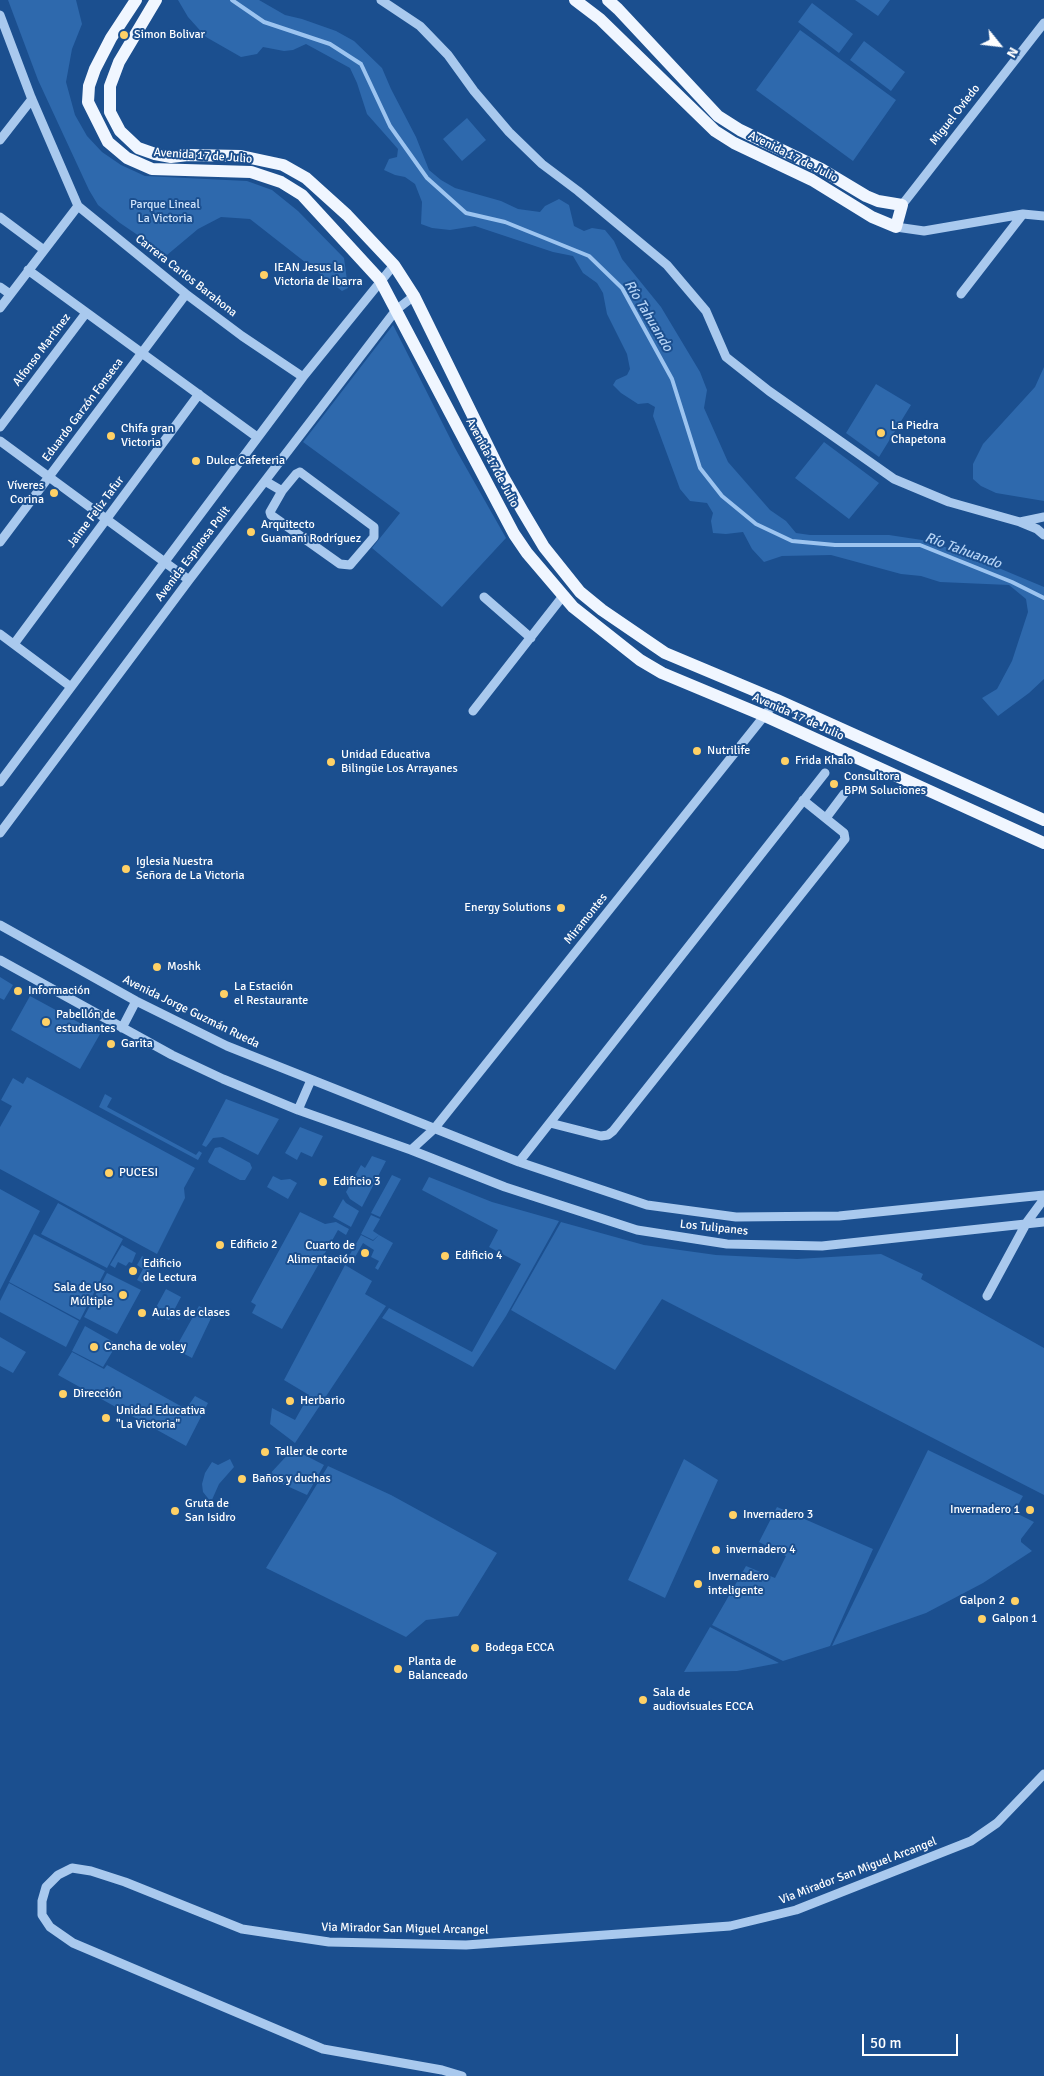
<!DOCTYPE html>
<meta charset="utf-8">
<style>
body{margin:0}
#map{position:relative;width:1044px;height:2076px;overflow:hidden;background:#1b4f8f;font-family:Signika,sans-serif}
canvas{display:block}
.north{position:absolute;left:974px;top:20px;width:50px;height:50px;-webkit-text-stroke:4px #1b4f8f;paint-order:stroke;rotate:119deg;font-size:14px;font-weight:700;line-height:20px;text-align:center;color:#fff}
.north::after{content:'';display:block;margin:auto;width:18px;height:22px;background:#fff;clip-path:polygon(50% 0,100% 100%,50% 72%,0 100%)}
.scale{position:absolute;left:862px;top:2034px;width:96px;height:22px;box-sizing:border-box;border:2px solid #fff;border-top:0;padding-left:6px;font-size:15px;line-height:18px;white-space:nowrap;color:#fff;-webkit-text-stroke:4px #1b4f8f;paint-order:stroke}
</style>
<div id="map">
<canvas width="1044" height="2076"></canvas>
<div class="north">N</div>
<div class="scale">50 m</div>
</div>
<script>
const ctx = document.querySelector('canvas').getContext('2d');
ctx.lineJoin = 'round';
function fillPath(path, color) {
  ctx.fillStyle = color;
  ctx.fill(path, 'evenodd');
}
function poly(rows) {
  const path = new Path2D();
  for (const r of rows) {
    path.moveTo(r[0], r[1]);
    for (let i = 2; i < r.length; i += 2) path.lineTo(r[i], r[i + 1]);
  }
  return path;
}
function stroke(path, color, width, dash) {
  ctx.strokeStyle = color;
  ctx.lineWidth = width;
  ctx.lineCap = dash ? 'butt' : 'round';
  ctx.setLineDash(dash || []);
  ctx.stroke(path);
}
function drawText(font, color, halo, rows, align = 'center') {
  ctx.font = font + ' Signika,sans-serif';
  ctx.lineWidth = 4;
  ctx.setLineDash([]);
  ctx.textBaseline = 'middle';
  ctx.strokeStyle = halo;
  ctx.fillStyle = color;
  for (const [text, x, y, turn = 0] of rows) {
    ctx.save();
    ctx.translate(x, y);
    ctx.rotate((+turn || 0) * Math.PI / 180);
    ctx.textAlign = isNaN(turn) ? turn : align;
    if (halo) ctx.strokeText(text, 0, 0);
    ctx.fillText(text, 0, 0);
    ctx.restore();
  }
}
const green = poly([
 [8,0,76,0,82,24,72,49,66,82,75,115,87,136,102,152,121,165,145,176,247,181,272,190,298,211,344,258,348,288,342,291,250,219,221,217,198,229,167,255,120,223,98,205,89,190,38,80],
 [178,0,259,0,285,15,302,19,336,31,354,41,382,68,391,89,416,137,429,170,441,180,455,188,501,201,518,209,540,212,545,206,559,199,569,205,574,226,584,231,592,228,605,230,614,241,622,259,661,307,700,372,707,390,704,408,728,462,770,510,786,521,796,533,810,535,889,535,922,540,958,551,1044,587,1044,679,1029,693,998,716,982,698,997,689,1012,661,1028,612,1026,599,1009,585,940,582,921,576,901,574,831,555,782,556,764,562,752,549,743,532,726,534,713,533,711,521,713,513,707,503,690,501,680,489,653,416,655,407,648,403,638,404,621,393,613,385,616,380,627,375,630,369,627,354,607,314,603,293,597,283,583,273,573,256,553,252,475,226,450,230,432,228,421,224,422,202,415,184,405,177,395,175,384,170,389,159,397,157,398,149,367,114,357,83,350,68,306,44,293,50,284,51,263,47,257,54,241,57,206,37,188,17],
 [855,0,890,0,878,16],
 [812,3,853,34,839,53,798,22],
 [800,30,896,100,853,161,756,90],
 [864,41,905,72,891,91,850,60],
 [467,118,486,140,462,161,443,139],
 [393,325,455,448,506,538,442,607,372,548,400,513,303,442],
 [1044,367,1044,501,996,493,981,486,973,479,973,464,983,444,1035,387],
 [876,384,911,405,879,457,846,433],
 [824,442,879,483,849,519,795,478],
 [0,977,13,985,4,1000,0,998],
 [30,996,100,1034,80,1069,11,1030],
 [27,1077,195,1168,184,1188,185,1198,157,1254,0,1169,0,1127,12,1106,1,1100,13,1078,23,1084],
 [105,1094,112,1098,107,1107,196,1155,199,1151,202,1153,198,1160,99,1107],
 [226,1099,279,1119,258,1155,223,1137,213,1138,206,1147,202,1145],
 [300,1127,323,1136,312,1157,301,1152,297,1160,285,1153],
 [220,1147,250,1163,252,1168,245,1180,240,1180,209,1163,208,1161,215,1148],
 [372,1156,386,1161,362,1207,350,1199,346,1192,361,1165,365,1168],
 [392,1175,401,1179,380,1217,371,1213],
 [273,1176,281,1180,290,1179,297,1183,288,1199,267,1187],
 [429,1177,492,1202,559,1221,506,1316,473,1367,382,1318,389,1308,472,1352,521,1264,489,1247,498,1230,422,1190],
 [0,1189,40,1211,0,1290],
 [343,1199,346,1203,359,1211,351,1227,333,1217],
 [58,1203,123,1239,107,1268,41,1234],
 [300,1212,325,1224,336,1222,349,1229,346,1235,338,1230,282,1329,252,1313,256,1305,251,1302],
 [371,1215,380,1219,373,1231,379,1235,373,1240,361,1234],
 [561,1222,644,1245,716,1255,797,1259,881,1254,923,1274,921,1279,1044,1348,1044,1495,662,1299,615,1370,511,1310],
 [34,1234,105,1271,80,1320,9,1282],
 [361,1235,373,1241,379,1235,393,1243,378,1270,375,1268,379,1261,371,1257,374,1250,363,1243,354,1259,349,1256],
 [122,1245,136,1253,132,1263,129,1262,126,1266,118,1262,115,1268,110,1265],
 [142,1256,153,1263,143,1283,137,1280,143,1269,137,1265],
 [345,1265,372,1281,365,1294,386,1306,295,1443,270,1424,272,1408,295,1420,309,1395,284,1380],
 [107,1273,141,1290,117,1334,84,1317],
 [9,1283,79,1321,66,1347,0,1312,0,1301],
 [166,1289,181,1297,169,1320,154,1311],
 [199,1306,213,1314,192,1358,175,1349],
 [85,1326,117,1344,103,1367,72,1351],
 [0,1337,26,1352,13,1373,0,1366],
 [72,1352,104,1369,107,1365,186,1409,195,1396,208,1403,186,1446,58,1375],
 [293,1449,324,1465,307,1495,267,1477],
 [928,1450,1023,1496,1014,1512,1034,1522,1021,1539,1021,1542,1032,1551,983,1583,926,1613,832,1646],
 [230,1459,234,1467,219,1484,211,1502,203,1492,202,1484,205,1473,212,1462,218,1465],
 [684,1459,718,1480,665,1598,628,1580],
 [328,1466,391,1495,497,1553,458,1616,426,1620,406,1637,266,1568],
 [777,1507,873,1549,830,1646,783,1661,712,1625,746,1566,775,1578,786,1556,759,1542],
 [710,1627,779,1663,737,1671,684,1672]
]);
const stream = poly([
 [232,0,264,22,330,44,361,64,390,126,427,178,466,213,505,222,589,256,622,288,672,379,700,468,722,496,756,524,792,541,835,545,920,545,1012,582,1044,598]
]);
const minor = poly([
 [381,0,420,26,448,55,474,91,509,132,542,164,578,191,667,265,706,311,726,357,769,391,894,479,949,502,1020,522,1037,529,1044,535],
 [0,15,31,97,78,206,186,294,242,336,303,377],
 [0,140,32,99],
 [902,205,1044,23],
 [0,217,44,250],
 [896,227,924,231,1023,214,1044,216],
 [28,270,257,437],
 [0,287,10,294],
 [961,294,1023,214],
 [0,308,78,206],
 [0,427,86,313],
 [0,441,189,580],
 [300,472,374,527,374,537,350,565,340,564,271,515,270,512,282,491,296,474,300,472],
 [265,481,282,491],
 [1020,522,1044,517],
 [0,542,186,294],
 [484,597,531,638],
 [0,634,71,687],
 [14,644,199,394],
 [473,711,563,596],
 [0,782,303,377,394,265],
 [826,818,844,794],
 [0,833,189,580,396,310,414,296],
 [0,925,136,1001,227,1046,519,1162,647,1205,736,1217,839,1216,1044,1195],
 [0,960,172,1055,223,1079,298,1110,411,1150,505,1187,637,1230,727,1244,822,1246,1044,1222],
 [122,1028,136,1001],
 [298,1110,311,1080],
 [550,1123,601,1136,608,1135,613,1131,845,839,844,833,803,800],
 [411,1150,434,1129,777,700],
 [519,1162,825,773],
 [987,1296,1027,1222,1044,1199],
 [462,2076,442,2070,323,2049,73,1943,50,1927,42,1915,42,1901,46,1887,58,1875,72,1868,91,1871,125,1882,242,1929,329,1942,466,1945,730,1926,796,1910,971,1841,997,1823,1044,1774]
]);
const major = poly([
 [136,0,111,38,95,69,89,86,88,102,108,142,127,158,152,169,251,172,281,182,302,195,380,280,514,534,527,553,573,607,640,660,662,673,765,716,1044,843],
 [156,0,119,62,110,86,110,112,120,131,138,148,155,154,171,157,188,155,241,156,283,165,306,178,347,215,394,265,414,296,501,473,522,510,544,547,580,592,602,610,665,653,777,700,1044,820],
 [575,0,600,19,715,131,734,143,812,180,872,217,896,227,902,205,878,201,866,196,821,169,740,130,718,116,618,9,608,0]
]);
const markers = [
 [124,35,5,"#ffd166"],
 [264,275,5,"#ffd166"],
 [881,433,5,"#ffd166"],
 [111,436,5,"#ffd166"],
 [196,461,5,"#ffd166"],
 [54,493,5,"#ffd166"],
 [251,532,5,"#ffd166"],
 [697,751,5,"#ffd166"],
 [785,761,5,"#ffd166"],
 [331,762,5,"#ffd166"],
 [834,784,5,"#ffd166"],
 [126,869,5,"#ffd166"],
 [561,908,5,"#ffd166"],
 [157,967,5,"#ffd166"],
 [18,991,5,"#ffd166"],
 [224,994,5,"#ffd166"],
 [46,1022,5,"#ffd166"],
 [111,1044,5,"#ffd166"],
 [109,1173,5,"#ffd166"],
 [323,1182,5,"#ffd166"],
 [220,1245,5,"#ffd166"],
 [365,1253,5,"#ffd166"],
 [445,1256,5,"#ffd166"],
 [133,1271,5,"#ffd166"],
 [123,1295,5,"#ffd166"],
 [142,1313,5,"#ffd166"],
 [94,1347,5,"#ffd166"],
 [63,1394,5,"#ffd166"],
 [290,1401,5,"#ffd166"],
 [106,1418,5,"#ffd166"],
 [265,1452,5,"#ffd166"],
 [242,1479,5,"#ffd166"],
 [1030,1510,5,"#ffd166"],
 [175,1511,5,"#ffd166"],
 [733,1515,5,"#ffd166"],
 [716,1550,5,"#ffd166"],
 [698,1584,5,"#ffd166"],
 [1015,1601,5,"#ffd166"],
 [982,1619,5,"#ffd166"],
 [475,1648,5,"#ffd166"],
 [398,1669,5,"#ffd166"],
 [643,1700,5,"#ffd166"]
];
const poiNames = [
 ["Simon Bolivar",134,35],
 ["IEAN Jesus la",274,268],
 ["Victoria de Ibarra",274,282],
 ["La Piedra",891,426],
 ["Chapetona",891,440],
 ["Chifa gran",121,429],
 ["Victoria",121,443],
 ["Dulce Cafeteria",206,461],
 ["Víveres",44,486,"right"],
 ["Corina",44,500,"right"],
 ["Arquitecto",261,525],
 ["Guamaní Rodríguez",261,539],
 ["Nutrilife",707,751],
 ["Unidad Educativa",341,755],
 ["Bilingüe Los Arrayanes",341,769],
 ["Frida Khalo",795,761],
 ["Consultora",844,777],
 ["BPM Soluciones",844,791],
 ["Iglesia Nuestra",136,862],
 ["Señora de La Victoria",136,876],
 ["Energy Solutions",551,908,"right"],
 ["Moshk",167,967],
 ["La Estación",234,987],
 ["el Restaurante",234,1001],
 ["Información",28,991],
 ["Pabellón de",56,1015],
 ["estudiantes",56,1029],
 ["Garita",121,1044],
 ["PUCESI",119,1173],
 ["Edificio 3",333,1182],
 ["Edificio 2",230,1245],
 ["Cuarto de",355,1246,"right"],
 ["Alimentación",355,1260,"right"],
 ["Edificio 4",455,1256],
 ["Edificio",143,1264],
 ["de Lectura",143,1278],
 ["Sala de Uso",113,1288,"right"],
 ["Múltiple",113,1302,"right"],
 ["Aulas de clases",152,1313],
 ["Cancha de voley",104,1347],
 ["Dirección",73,1394],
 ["Herbario",300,1401],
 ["Unidad Educativa",116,1411],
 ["\"La Victoria\"",116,1425],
 ["Taller de corte",275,1452],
 ["Baños y duchas",252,1479],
 ["Gruta de",185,1504],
 ["San Isidro",185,1518],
 ["Invernadero 1",1020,1510,"right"],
 ["Invernadero 3",743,1515],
 ["invernadero 4",726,1550],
 ["Invernadero",708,1577],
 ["inteligente",708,1591],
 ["Galpon 2",1005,1601,"right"],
 ["Galpon 1",992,1619],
 ["Bodega ECCA",485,1648],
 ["Planta de",408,1662],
 ["Balanceado",408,1676],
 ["Sala de",653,1693],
 ["audiovisuales ECCA",653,1707]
];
const streetNames = [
 ["Miguel Oviedo",955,115,-52],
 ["Avenida 17 de Julio",203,156,4],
 ["Avenida 17 de Julio",793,157,27],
 ["Carrera Carlos Barahona",186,276,38],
 ["Alfonso Martínez",42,350,-53],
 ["Eduardo Garzón Fonseca",83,410,-53],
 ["Avenida 17 de Julio",492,463,62],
 ["Jaime Feliz Tafur",96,512,-53],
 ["Avenida Espinosa Polit",193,554,-53],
 ["Avenida 17 de Julio",798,717,24],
 ["Miramontes",586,919,-51],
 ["Avenida Jorge Guzmán Rueda",191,1012,26],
 ["Los Tulipanes",714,1228,6],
 ["Via Mirador San Miguel Arcangel",858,1871,-21],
 ["Via Mirador San Miguel Arcangel",405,1929,1]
];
const parkNames = [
 ["Parque Lineal",165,205],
 ["La Victoria",165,219]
];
const waterNames = [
 ["Río Tahuando",648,316,59],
 ["Río Tahuando",963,551,20]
];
fillPath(green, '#2e69ad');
stroke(stream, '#9cc4f0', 4);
stroke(minor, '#a9c9ee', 9);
stroke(major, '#f0f6ff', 12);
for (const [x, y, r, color] of markers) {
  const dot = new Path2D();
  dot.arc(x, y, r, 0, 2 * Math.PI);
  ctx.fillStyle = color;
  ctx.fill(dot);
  stroke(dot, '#1b4f8f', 2);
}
drawText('12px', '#fff', '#1b4f8f', poiNames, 'left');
drawText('12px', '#fff', '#1b4f8f', streetNames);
drawText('12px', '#cfe3fa', '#1b4f8f', parkNames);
drawText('italic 14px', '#b5d3f5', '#1b4f8f', waterNames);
</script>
